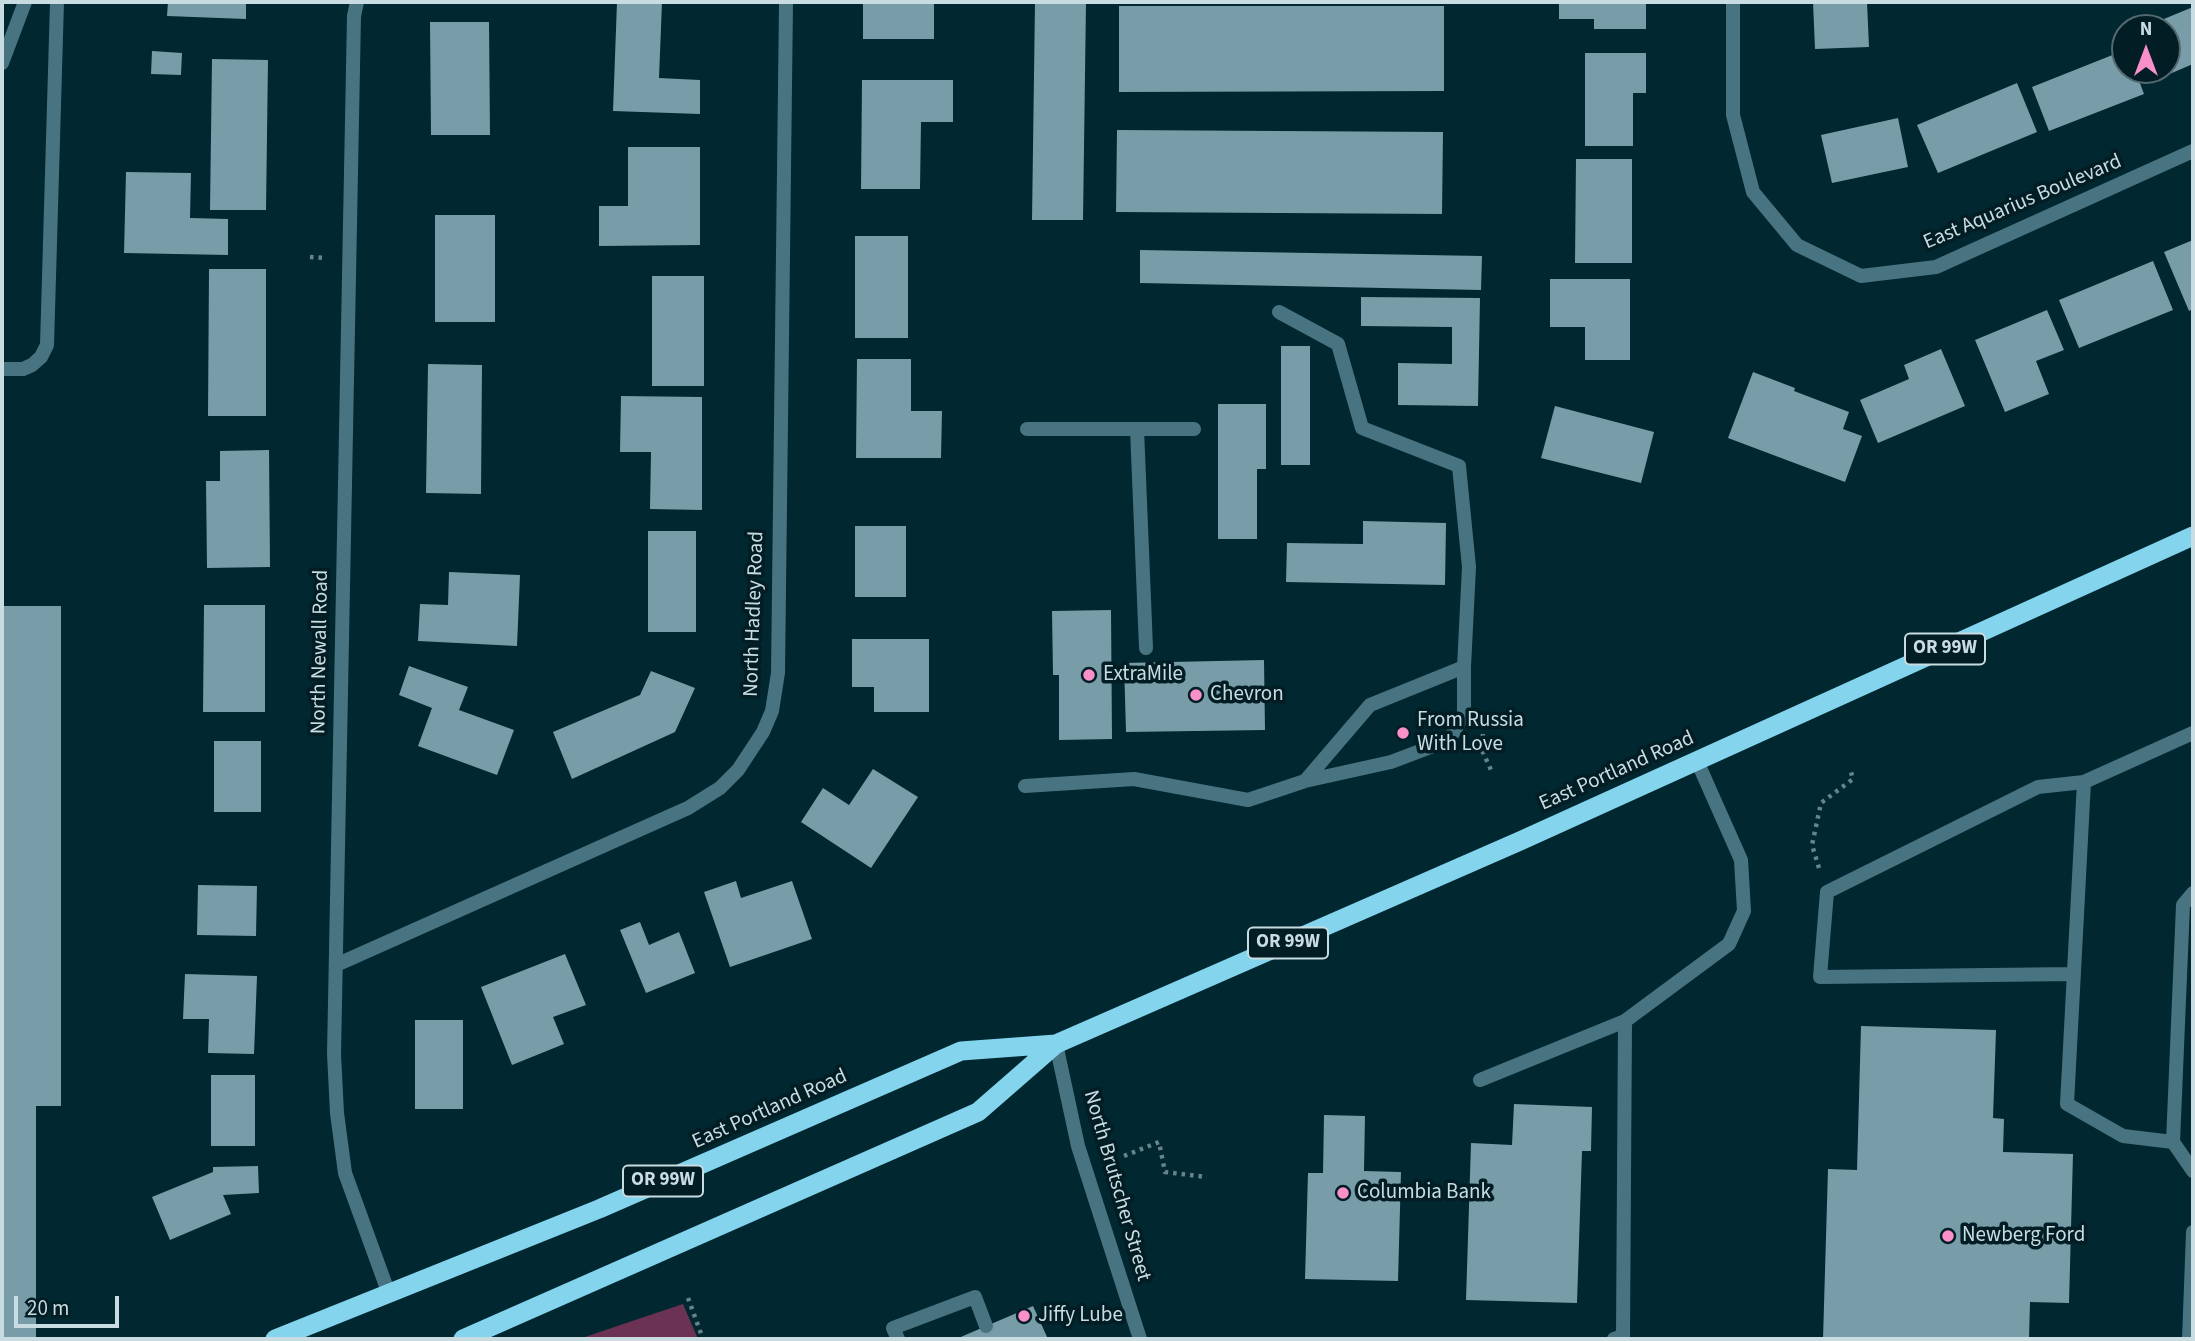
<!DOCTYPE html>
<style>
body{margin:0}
#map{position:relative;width:2195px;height:1341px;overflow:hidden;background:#012731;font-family:"Source Sans 3",sans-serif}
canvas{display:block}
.frame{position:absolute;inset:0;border:4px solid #c9dce2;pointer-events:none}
.north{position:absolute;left:2111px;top:14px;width:70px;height:70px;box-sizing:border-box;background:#021d24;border:2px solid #526970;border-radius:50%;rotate:0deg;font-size:19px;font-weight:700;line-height:28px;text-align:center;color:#c9dce2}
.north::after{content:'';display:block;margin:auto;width:24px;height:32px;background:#f990ca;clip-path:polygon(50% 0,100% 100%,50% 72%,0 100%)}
.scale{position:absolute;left:14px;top:1296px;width:105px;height:32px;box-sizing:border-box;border:4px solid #c9dce2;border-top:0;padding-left:9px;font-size:21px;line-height:24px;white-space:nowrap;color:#c9dce2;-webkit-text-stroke:5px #021d24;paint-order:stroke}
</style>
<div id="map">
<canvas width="2195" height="1341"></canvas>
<div class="frame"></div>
<div class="north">N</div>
<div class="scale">20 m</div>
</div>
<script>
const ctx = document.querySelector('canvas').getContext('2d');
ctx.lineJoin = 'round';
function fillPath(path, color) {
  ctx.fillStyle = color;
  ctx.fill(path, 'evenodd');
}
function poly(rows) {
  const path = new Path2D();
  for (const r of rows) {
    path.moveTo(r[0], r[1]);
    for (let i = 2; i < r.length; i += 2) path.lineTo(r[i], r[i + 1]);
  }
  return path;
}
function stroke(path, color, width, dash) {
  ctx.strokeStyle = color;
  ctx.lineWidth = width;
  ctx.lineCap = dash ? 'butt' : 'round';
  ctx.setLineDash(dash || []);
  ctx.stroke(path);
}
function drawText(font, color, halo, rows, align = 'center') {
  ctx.font = font + ' "Source Sans 3",sans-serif';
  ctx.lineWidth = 7;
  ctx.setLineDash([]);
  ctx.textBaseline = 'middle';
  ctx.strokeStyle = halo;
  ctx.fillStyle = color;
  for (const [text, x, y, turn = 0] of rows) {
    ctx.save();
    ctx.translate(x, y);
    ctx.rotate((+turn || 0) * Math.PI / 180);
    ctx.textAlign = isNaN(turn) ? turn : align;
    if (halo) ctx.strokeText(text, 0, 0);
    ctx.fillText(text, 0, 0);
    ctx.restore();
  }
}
const green = poly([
 [683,1304,698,1339,579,1339,641,1318]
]);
const building = poly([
 [168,2,246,2,246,19,167,16],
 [617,2,662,2,659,78,700,80,700,114,613,111],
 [863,2,934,2,934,39,863,39],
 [1035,2,1086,2,1083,220,1032,220],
 [1559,2,1646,2,1646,29,1594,29,1594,19,1559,19],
 [1813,2,1867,2,1869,47,1815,49],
 [1119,6,1444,6,1444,91,1119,92],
 [2193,7,2193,64,2153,81,2149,70,2167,70,2167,28,2142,28],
 [430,22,489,22,490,135,431,135],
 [2125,50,2125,70,2135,70,2144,94,2049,131,2032,87],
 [152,51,182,53,181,75,151,74],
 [1585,53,1646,53,1646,93,1633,93,1633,146,1585,146],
 [212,59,268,60,266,210,210,210],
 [862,80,953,80,953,122,921,122,920,189,861,189],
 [2017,83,2037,132,1938,173,1917,125],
 [1898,118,1908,167,1832,183,1821,135],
 [1117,130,1443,132,1442,214,1116,212],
 [628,147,700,147,700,245,599,246,599,206,628,206],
 [1576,159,1632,159,1632,263,1575,263],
 [126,172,191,173,190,218,228,219,228,255,124,253],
 [435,215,495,215,495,322,435,322],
 [855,236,908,236,908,338,855,338],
 [2193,240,2193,309,2189,311,2164,252],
 [1140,250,1482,256,1481,290,1140,283],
 [2153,261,2173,310,2079,348,2059,300],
 [209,269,266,269,266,416,208,416],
 [652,276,704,276,704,386,652,386],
 [1550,279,1630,279,1630,360,1585,360,1585,327,1550,327],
 [1361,297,1480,298,1478,406,1398,405,1398,363,1452,364,1452,327,1361,326],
 [2047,310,2064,350,2036,361,2049,394,2005,412,1975,340],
 [1281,346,1310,346,1310,465,1281,465],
 [1941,349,1965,406,1878,443,1860,400,1909,379,1904,365],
 [857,359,911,359,911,411,942,411,941,458,856,458],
 [428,364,482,365,481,494,426,493],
 [1753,372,1795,388,1794,391,1849,412,1843,429,1862,436,1845,482,1728,438],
 [621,396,702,397,702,510,650,509,651,452,620,452],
 [1218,404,1266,404,1266,469,1257,469,1257,539,1218,539],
 [1555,406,1654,432,1641,483,1541,458],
 [269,450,270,567,207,568,206,481,220,481,220,451],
 [1363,521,1446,523,1445,585,1286,582,1287,543,1363,544],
 [855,526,906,526,906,597,855,597],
 [648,531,696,531,696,632,648,632],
 [449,572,520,575,517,646,418,641,420,604,448,605],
 [204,605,265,605,265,712,203,712],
 [2,606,61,606,61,1106,36,1106,36,1339,2,1339],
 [1111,610,1112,739,1059,740,1059,675,1053,675,1052,611],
 [852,639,929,639,929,712,874,712,874,687,852,687],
 [1264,660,1265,730,1126,732,1124,663],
 [409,666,468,687,459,710,514,730,497,775,418,746,432,708,399,695],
 [651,671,695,688,675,732,572,779,553,732,640,695],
 [214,741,261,741,261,812,214,812],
 [873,769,918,797,871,868,801,822,823,788,849,805],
 [736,881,741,898,792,881,812,939,730,967,704,892],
 [198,885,257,886,256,936,197,935],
 [640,922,649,945,679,932,695,973,646,993,620,930],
 [565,954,586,1005,553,1017,564,1044,512,1065,481,987],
 [185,974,257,976,254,1054,208,1053,209,1019,183,1019],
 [415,1020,463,1020,463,1109,415,1109],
 [1861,1026,1996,1030,1993,1118,2004,1119,2003,1152,2073,1154,2069,1303,2030,1302,2029,1339,1823,1339,1828,1169,1857,1170],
 [211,1075,255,1075,255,1146,211,1146],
 [1514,1104,1592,1107,1591,1151,1582,1151,1577,1303,1466,1300,1471,1143,1512,1145],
 [1324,1115,1365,1116,1364,1171,1401,1172,1398,1281,1305,1279,1308,1173,1323,1173],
 [258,1166,259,1193,223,1195,231,1214,170,1240,152,1197,213,1172,213,1167],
 [1033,1306,1048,1339,956,1339]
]);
const path = poly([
 [310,257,327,258],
 [1483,734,1482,750,1491,770],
 [1819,868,1812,845,1821,803,1853,779,1851,772],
 [1124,1156,1159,1142,1165,1172,1207,1177],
 [688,1298,703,1339]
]);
const service = poly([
 [2,63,25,2],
 [2,369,23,369,32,365,41,357,47,345,57,2],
 [1027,429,1194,429],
 [1137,429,1146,648],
 [1305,781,1391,762,1449,740,1464,714,1464,667],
 [1025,786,1134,779,1248,800,1305,781,1370,705,1464,667,1469,567,1459,466,1362,428,1338,344,1279,312],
 [2193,893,2183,905,2173,1142,2193,1171],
 [2074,974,1820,977,1827,892,2038,787,2084,782],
 [1480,1080,1625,1021],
 [2173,1142,2123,1136,2067,1104,2084,782,2193,733],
 [898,1339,893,1328,975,1297,986,1326],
 [1614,1339,1623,1336,1625,1021,1729,944,1744,911,1741,860,1697,761],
 [2189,1339,2193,1232]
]);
const minor = poly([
 [357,2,354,16,334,1054,337,1113,345,1173,389,1294],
 [1733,2,1733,115,1753,192,1797,245,1861,276,1936,267,2193,151],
 [336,965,688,808,720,788,738,770,763,732,772,711,778,673,786,2]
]);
const tertiary = poly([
 [1056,1044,1078,1146,1140,1339]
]);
const trunk = poly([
 [275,1339,599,1209,961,1051,1056,1044],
 [463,1339,978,1112,1056,1044,1520,841,2193,536]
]);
const markers = [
 [1089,675,7,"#f990ca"],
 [1196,695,7,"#f990ca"],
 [1403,733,7,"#f990ca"],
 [1343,1193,7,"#f990ca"],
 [1948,1236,7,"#f990ca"],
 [1024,1316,7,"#f990ca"]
];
const shields = [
 [1945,649,80],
 [1288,943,80],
 [663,1181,80]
];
const shieldNames = [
 ["OR 99W",1945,649],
 ["OR 99W",1288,943],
 ["OR 99W",663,1181]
];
const streetNames = [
 ["East Aquarius Boulevard",2023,203,-23],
 ["North Hadley Road",755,614,-88],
 ["North Newall Road",321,652,-89],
 ["East Portland Road",1617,772,-24],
 ["East Portland Road",770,1110,-24],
 ["North Brutscher Street",1116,1186,74]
];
const poiNames = [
 ["ExtraMile",1103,675],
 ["Chevron",1210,695],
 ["From Russia",1417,721],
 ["With Love",1417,745],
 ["Columbia Bank",1357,1193],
 ["Newberg Ford",1962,1236],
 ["Jiffy Lube",1038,1316]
];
fillPath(green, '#6b3253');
fillPath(building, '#789da8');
stroke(path, '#67838b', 4.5, [3.5, 5]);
stroke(service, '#487481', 14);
stroke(minor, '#487481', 14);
stroke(tertiary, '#487481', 14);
stroke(trunk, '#83d4ec', 19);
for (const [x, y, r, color] of markers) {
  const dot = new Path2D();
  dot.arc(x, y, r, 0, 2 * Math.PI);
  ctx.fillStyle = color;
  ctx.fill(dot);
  stroke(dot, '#021d24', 2.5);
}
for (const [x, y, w] of shields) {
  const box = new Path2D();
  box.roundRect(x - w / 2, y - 15.5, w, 31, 5);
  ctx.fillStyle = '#021d24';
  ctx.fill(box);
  stroke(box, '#c9dce2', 2);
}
drawText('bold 19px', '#c9dce2', null, shieldNames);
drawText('21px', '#c9dce2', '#021d24', streetNames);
drawText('21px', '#c9dce2', '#021d24', poiNames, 'left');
</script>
